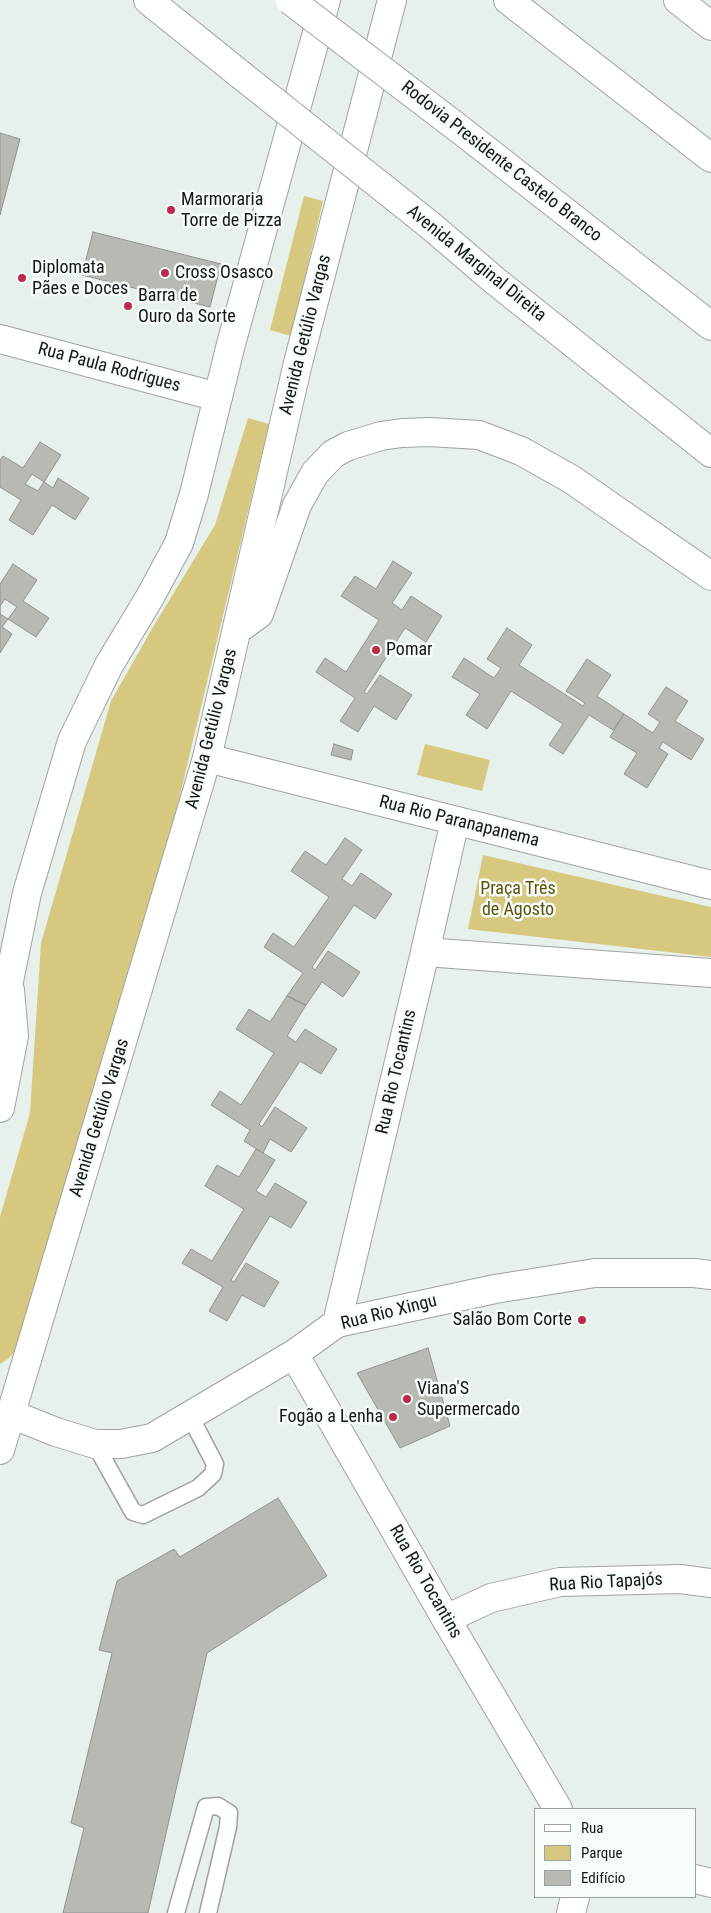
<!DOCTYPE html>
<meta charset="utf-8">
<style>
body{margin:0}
#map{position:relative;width:711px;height:1913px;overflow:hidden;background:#e8f0eb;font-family:"Roboto Condensed",sans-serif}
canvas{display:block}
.legend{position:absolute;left:534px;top:1808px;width:162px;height:90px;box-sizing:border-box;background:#f6fdf8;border:1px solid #9ca19d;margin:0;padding:6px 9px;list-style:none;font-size:15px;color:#141715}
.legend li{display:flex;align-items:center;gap:10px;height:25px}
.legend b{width:25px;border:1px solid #9ca19d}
</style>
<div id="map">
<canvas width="711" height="1913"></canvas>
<ul class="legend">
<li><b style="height:6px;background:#fff"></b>Rua</li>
<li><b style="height:14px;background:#d6c97f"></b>Parque</li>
<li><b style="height:14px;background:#b7bab3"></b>Edifício</li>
</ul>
</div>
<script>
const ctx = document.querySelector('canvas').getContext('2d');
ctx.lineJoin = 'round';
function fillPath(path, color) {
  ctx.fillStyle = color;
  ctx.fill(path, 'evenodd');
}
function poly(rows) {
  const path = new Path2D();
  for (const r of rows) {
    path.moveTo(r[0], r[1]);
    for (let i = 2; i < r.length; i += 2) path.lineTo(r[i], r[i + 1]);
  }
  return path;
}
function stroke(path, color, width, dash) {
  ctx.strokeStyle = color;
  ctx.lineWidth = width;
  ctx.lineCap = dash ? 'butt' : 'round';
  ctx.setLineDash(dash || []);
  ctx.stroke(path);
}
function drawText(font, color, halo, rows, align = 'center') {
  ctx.font = font + ' "Roboto Condensed",sans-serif';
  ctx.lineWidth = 5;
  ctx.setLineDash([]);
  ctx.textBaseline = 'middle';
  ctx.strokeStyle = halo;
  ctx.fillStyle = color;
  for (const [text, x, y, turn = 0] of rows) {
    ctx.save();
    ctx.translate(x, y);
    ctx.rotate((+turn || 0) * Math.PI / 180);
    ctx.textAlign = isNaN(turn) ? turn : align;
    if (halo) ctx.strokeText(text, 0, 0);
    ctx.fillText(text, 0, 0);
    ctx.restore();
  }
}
const green = poly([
 [304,196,323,201,291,336,270,330],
 [248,418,269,424,171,832,21,1345,8,1359,0,1364,0,1217,30,1113,41,943,111,701,153,627,215,525],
 [425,744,490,760,482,791,417,775],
 [483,855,711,907,711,957,468,929]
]);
const building = poly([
 [0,133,20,139,0,215,0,133],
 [93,232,221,264,210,307,82,275,93,232],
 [40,442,61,455,44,482,53,488,58,478,89,498,75,520,52,505,33,535,9,520,21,500,0,487,0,460,3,456,23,468,40,442],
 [32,474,44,482,38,491,25,484,32,474],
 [393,561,412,573,392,603,402,610,411,596,442,616,426,642,405,628,364,692,367,694,380,675,412,695,396,720,374,706,358,732,340,721,355,698,316,672,325,658,346,672,379,620,341,596,355,576,376,589,393,561],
 [13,564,37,580,23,601,49,618,36,637,8,619,2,627,12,634,0,653,0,584,13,564],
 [5,599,17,607,8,619,0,614,0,606,5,599],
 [507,628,532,645,519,665,583,706,585,703,566,691,587,659,611,675,597,696,624,714,613,730,589,715,563,754,549,745,563,724,511,691,487,729,466,715,480,694,452,677,464,658,494,678,501,668,487,659,507,628],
 [666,687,688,701,675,721,704,739,691,760,663,742,659,748,668,754,647,788,624,774,637,753,610,737,624,714,653,733,660,722,648,714,666,687],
 [334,744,353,750,351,760,331,755,334,744],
 [345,838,362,850,342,879,352,886,361,873,392,894,375,919,354,905,312,967,315,970,328,951,360,972,343,997,322,982,306,1005,287,996,303,973,264,947,273,933,294,947,329,897,291,871,305,851,326,865,345,838],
 [287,996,306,1005,287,1036,296,1042,305,1029,337,1049,321,1074,300,1061,259,1124,262,1127,275,1107,307,1128,291,1152,270,1139,263,1153,244,1141,250,1130,211,1105,220,1091,241,1105,274,1053,236,1029,249,1009,270,1022,287,996],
 [256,1149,275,1160,256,1191,266,1197,275,1183,307,1202,291,1228,270,1216,231,1280,234,1282,246,1263,279,1282,264,1307,242,1295,227,1321,209,1311,223,1287,182,1263,191,1249,212,1261,244,1209,205,1186,217,1165,239,1177,256,1149],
 [428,1348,450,1426,400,1448,357,1373,428,1348],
 [278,1498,327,1576,207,1653,148,1913,63,1913,84,1828,71,1823,112,1653,99,1650,117,1581,174,1549,180,1557,278,1498]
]);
const service = poly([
 [95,1444,133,1512,143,1515,198,1488,213,1474,215,1464,190,1416],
 [176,1913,206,1807,218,1806,229,1813,228,1827,208,1913]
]);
const minor = poly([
 [207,758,711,885],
 [425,952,711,973],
 [337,1323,425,952,455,821],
 [294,1354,446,1619,558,1809],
 [11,1414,56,1432,95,1444,121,1444,152,1438,294,1354,337,1323,495,1289,595,1273,694,1273,711,1275],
 [446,1619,491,1598,560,1582,680,1579,711,1583],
 [695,1879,711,1883],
 [571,1913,575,1897]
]);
const secondary = poly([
 [0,339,218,397]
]);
const primary = poly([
 [0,1014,9,981,27,893,72,741,109,665,150,597,179,543,194,494,231,344,326,0],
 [0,1108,14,1036,10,990],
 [0,1450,207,758,298,363,392,0]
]);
const motorway = poly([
 [148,0,241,75],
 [508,0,711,158],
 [678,0,711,26],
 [458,128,711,326],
 [431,226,494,280,711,453],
 [237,630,259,614,297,505,315,473,333,454,348,446,381,436,402,433,429,432,479,435,521,451,571,479,711,576]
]);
const motorwayBridge = poly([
 [290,0,458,128],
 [241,75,431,226]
]);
const markers = [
 [171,210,5,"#bb2a4b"],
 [165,273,5,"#bb2a4b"],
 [22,278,5,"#bb2a4b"],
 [128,306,5,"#bb2a4b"],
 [376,650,5,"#bb2a4b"],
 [582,1320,5,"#bb2a4b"],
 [407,1399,5,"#bb2a4b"],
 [393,1417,5,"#bb2a4b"]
];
const streetNames = [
 ["Rodovia Presidente Castelo Branco",501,162,38],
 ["Avenida Marginal Direita",476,264,39],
 ["Avenida Getúlio Vargas",306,335,-76],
 ["Rua Paula Rodrigues",109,368,15],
 ["Avenida Getúlio Vargas",212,729,-76],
 ["Rua Rio Paranapanema",459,822,14],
 ["Rua Rio Tocantins",397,1072,-77],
 ["Avenida Getúlio Vargas",100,1118,-73],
 ["Rua Rio Xingu",389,1313,-14],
 ["Rua Rio Tocantins",425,1582,60],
 ["Rua Rio Tapajós",606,1583,-3]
];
const poiNames = [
 ["Marmoraria",181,200],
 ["Torre de Pizza",181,221],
 ["Diplomata",32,268],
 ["Pães e Doces",32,289],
 ["Cross Osasco",175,273],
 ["Barra de",138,296],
 ["Ouro da Sorte",138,317],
 ["Pomar",386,650],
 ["Salão Bom Corte",572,1320,"right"],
 ["Viana'S",417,1389],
 ["Supermercado",417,1410],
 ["Fogão a Lenha",383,1417,"right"]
];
const parkNames = [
 ["Praça Três",518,889],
 ["de Agosto",518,910]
];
fillPath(green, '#d6c97f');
fillPath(building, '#b7bab3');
stroke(building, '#91948e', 1);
stroke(service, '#9da39f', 19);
stroke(minor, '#9da39f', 30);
stroke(secondary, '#9da39f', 30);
stroke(primary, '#9da39f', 30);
stroke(motorway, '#9da39f', 30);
stroke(service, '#fff', 16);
stroke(minor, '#fff', 28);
stroke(secondary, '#fff', 28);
stroke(primary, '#fff', 28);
stroke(motorway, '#fff', 28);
stroke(motorwayBridge, '#9da39f', 30, []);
stroke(motorwayBridge, '#fff', 28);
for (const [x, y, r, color] of markers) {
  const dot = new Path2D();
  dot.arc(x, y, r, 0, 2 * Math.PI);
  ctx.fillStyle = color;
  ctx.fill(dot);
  stroke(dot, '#f6fdf8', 2);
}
drawText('18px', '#141715', '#f6fdf8', streetNames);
drawText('18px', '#141715', '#f6fdf8', poiNames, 'left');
drawText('18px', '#5d520d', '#f6fdf8', parkNames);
</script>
